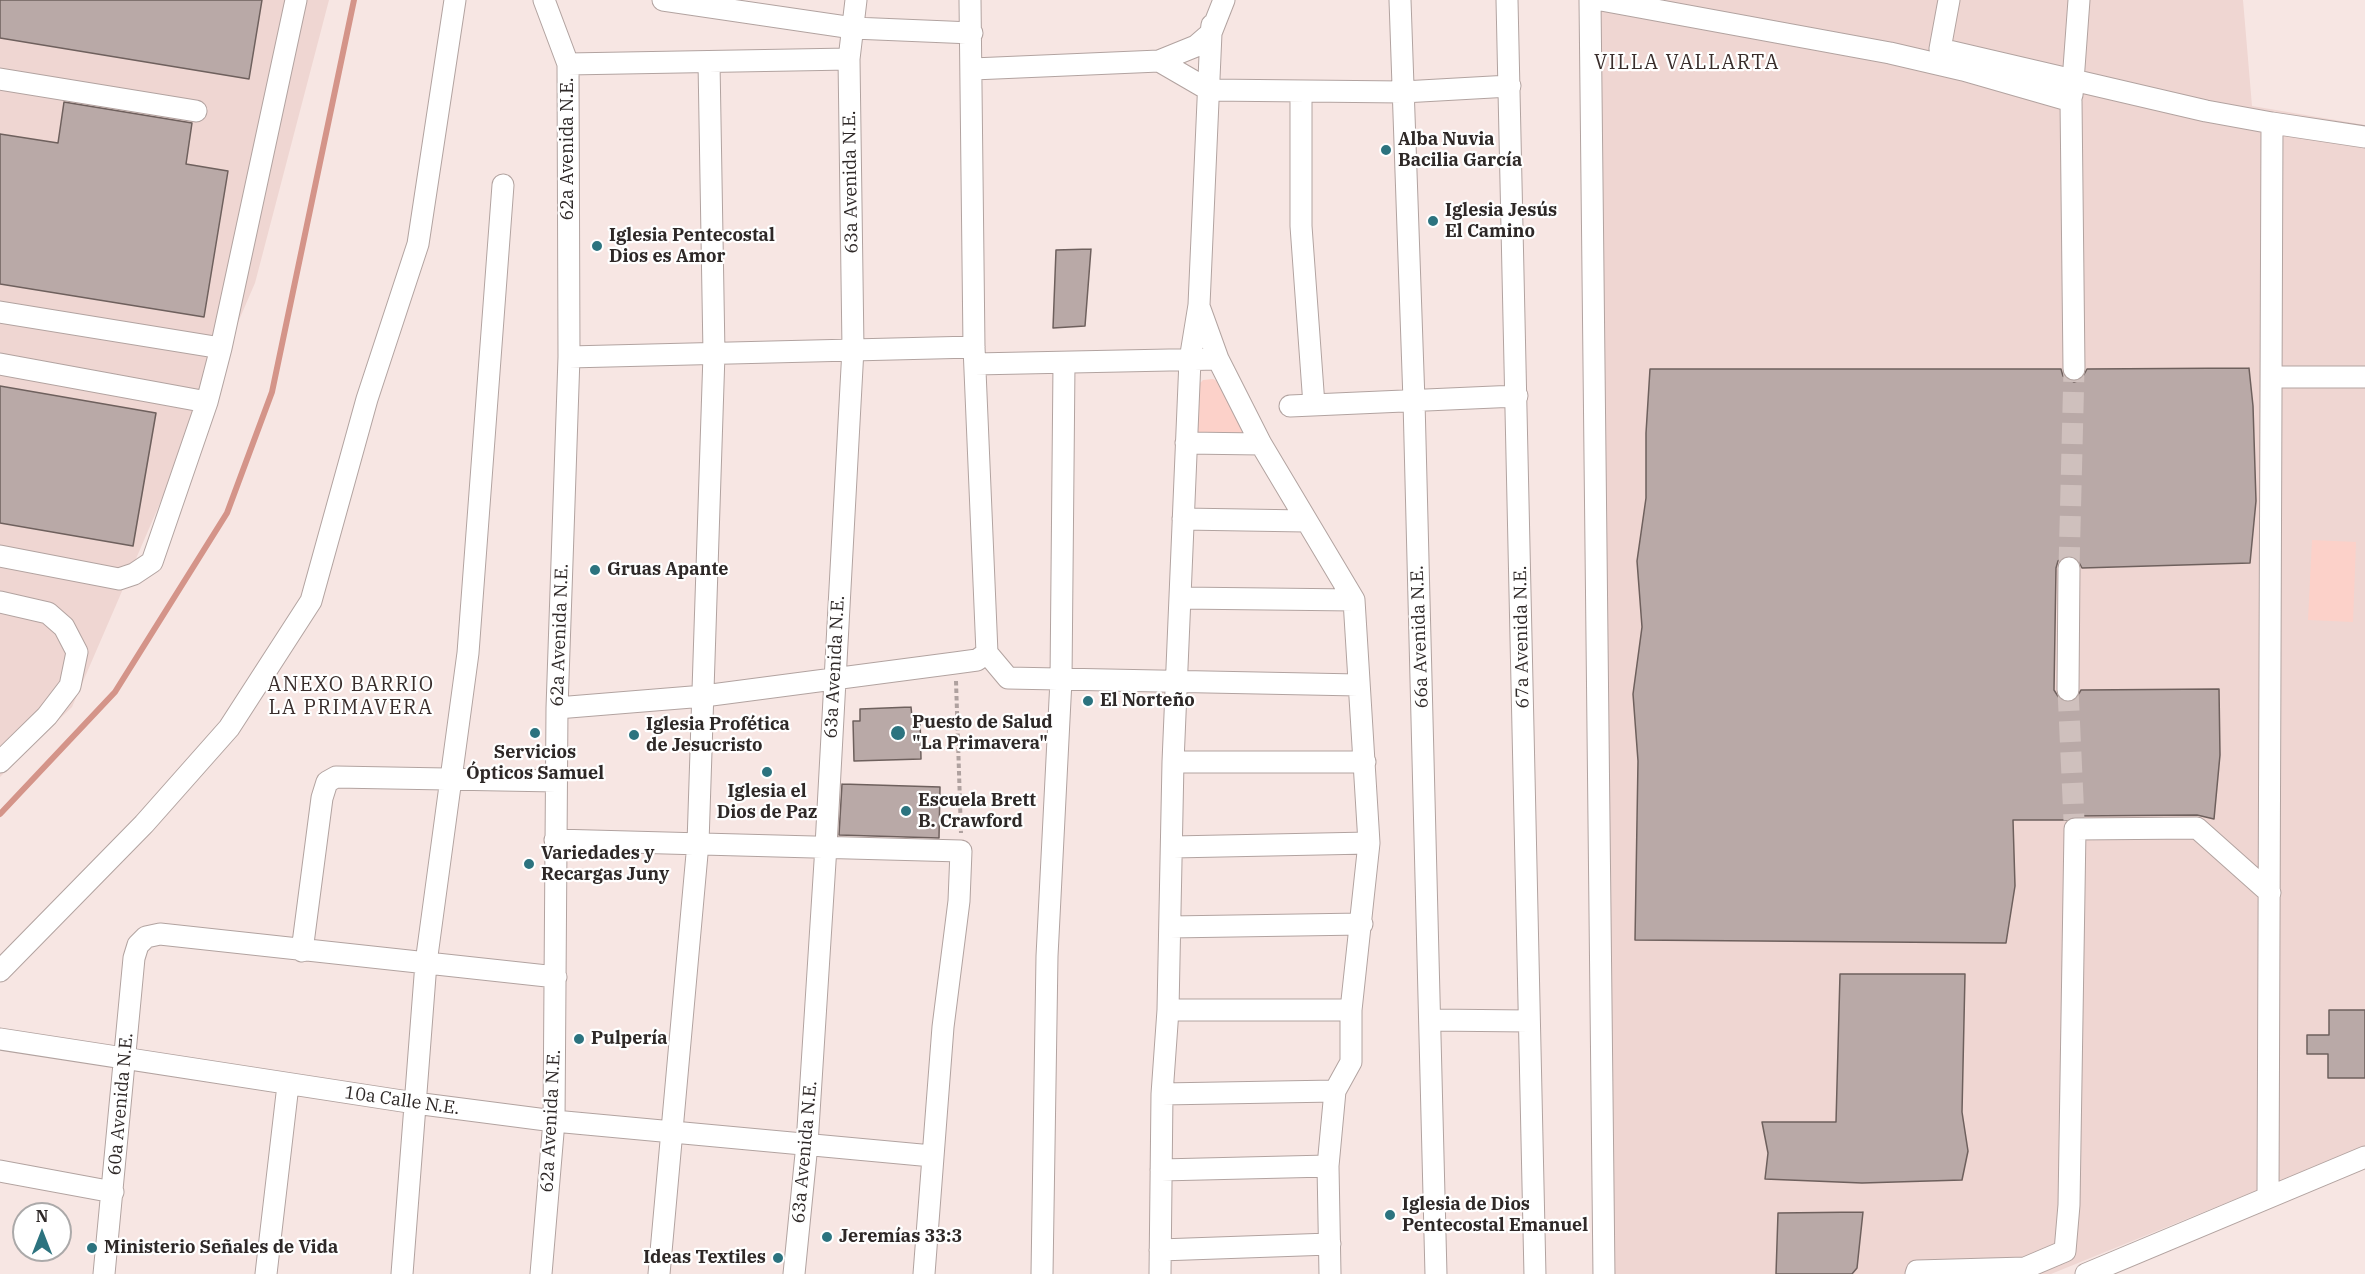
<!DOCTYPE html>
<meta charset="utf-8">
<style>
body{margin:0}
#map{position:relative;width:2365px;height:1274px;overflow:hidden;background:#f7e6e3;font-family:"IBM Plex Serif",serif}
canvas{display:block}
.north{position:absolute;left:12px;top:1202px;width:60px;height:60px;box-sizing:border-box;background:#fff;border:2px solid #aba9a9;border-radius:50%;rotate:0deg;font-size:16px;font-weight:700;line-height:24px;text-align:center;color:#2e2827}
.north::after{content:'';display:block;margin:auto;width:21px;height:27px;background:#2c737f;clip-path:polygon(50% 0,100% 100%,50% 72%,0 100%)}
</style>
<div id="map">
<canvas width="2365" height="1274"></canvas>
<div class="north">N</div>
</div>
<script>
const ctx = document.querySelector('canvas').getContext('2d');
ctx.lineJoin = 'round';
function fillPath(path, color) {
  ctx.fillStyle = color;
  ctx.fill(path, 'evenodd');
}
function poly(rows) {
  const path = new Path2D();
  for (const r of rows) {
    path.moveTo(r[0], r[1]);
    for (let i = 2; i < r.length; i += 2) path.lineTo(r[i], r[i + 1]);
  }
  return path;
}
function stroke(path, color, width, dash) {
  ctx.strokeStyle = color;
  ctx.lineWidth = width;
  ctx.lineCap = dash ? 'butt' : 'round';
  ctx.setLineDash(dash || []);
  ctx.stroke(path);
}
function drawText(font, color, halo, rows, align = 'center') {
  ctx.font = font + ' "IBM Plex Serif",serif';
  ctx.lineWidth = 4.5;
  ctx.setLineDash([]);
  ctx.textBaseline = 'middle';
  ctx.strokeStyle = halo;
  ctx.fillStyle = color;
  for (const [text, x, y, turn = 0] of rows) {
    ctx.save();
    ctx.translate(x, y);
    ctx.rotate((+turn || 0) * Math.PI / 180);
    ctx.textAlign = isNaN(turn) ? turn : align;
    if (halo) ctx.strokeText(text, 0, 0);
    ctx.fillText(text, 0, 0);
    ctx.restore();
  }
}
const built = poly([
 [0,0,329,0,255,283,72,707,0,777],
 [1579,0,2243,0,2252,106,2365,125,2365,1155,2248,1194,2051,1274,1598,1274]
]);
const green = poly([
 [1213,379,1221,383,1248,434,1196,433,1198,385,1203,380],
 [2312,540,2356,542,2353,622,2308,620]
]);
const stream = poly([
 [0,814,115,692,227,513,272,392,354,0]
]);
const building = poly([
 [0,0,262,0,249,79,0,38,0,0],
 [64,102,192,123,186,164,228,171,204,317,0,284,0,134,58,143,64,102],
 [1091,249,1085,326,1053,328,1056,250,1091,249],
 [2249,368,2253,406,2256,501,2250,563,2082,568,2076,557,2069,555,2058,561,2056,568,2054,690,2061,701,2074,701,2081,690,2219,689,2220,755,2214,819,2197,815,2075,816,2067,820,2013,820,2015,886,2006,943,1635,940,1638,761,1633,694,1642,627,1637,561,1646,498,1646,433,1650,369,2061,369,2063,376,2074,382,2081,380,2087,369,2249,368],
 [0,386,156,413,133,546,0,523,0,386],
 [911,707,912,717,920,717,921,759,854,761,853,721,860,721,860,709,911,707],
 [842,784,940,787,939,838,839,835,842,784],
 [1840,974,1965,974,1962,1112,1968,1151,1962,1180,1862,1183,1765,1179,1768,1153,1762,1122,1836,1122,1840,974],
 [2329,1010,2365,1010,2365,1078,2328,1078,2328,1054,2307,1054,2307,1035,2329,1035,2329,1010],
 [1863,1212,1857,1268,1852,1274,1776,1274,1778,1213,1863,1212]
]);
const minorTunnel = poly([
 [2069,568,2074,369],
 [2068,690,2074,820]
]);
const path = poly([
 [956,681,961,833]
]);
const minor = poly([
 [663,0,853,28,972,33],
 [1400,0,1414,401,1436,1274],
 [1507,0,1535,1274],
 [1590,0,1604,1274],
 [1601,0,1890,53,1963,70,2071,101,2074,369],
 [1949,0,1940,49,2206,111,2272,123,2268,1197],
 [1159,61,1196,46,1211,33,1212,25],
 [568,64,849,59],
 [973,69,1159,61,1209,90,1403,92,1510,86],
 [0,79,196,111],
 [1301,93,1301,226,1314,405],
 [2072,95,2079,0],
 [2272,123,2365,137],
 [1200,309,1218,359],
 [0,312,221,348],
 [569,357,974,347],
 [0,364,207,402],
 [975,364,1218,359,1261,444,1354,600,1369,843,1351,1010,1351,1062,1335,1091,1328,1166,1330,1274],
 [2272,377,2365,377],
 [1290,406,1517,396],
 [1186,443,1261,444],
 [1183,519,1305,521],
 [0,556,119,579,134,574,152,562,207,402,221,348,296,0],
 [1181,598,1354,600],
 [0,602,48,613,64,627,77,652,70,686,47,716,0,762],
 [987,653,1008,678,1358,685],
 [2068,690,2069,568],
 [557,708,704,696,955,663,977,660,987,653,974,347,970,0],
 [1173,762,1365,762],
 [555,840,961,851,959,901,943,1027,924,1274],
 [1173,847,1369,843],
 [1170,927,1362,924],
 [302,951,322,798,327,782,336,777,556,781],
 [0,971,144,824,229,728,311,601,367,399,418,244,455,0],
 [1168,1010,1351,1010],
 [1431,1020,1529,1021],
 [0,1039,415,1103,554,1121,932,1156],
 [1162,1094,1335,1091],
 [1161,1170,1328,1166],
 [0,1171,113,1192],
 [1160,1250,1330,1244],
 [104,1274,134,958,138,945,146,937,160,934,556,977],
 [266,1274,288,1085],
 [402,1274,426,963,468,653,503,185],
 [541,1274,554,1121,557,708,569,357,568,64,544,0],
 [659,1274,698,843,714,354,709,62],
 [794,1274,807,1144,826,846,853,349,849,59,856,0],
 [1042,1274,1047,956,1061,680,1064,364],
 [1160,1274,1162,1094,1168,1010,1173,762,1190,360,1199,305,1211,33,1224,0],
 [1916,1274,1917,1271,2025,1268,2065,1251,2069,1205,2075,829,2197,828,2270,893],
 [2086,1274,2365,1157]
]);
const markers = [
 [1386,150,6,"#2c737f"],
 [1433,221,6,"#2c737f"],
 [597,246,6,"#2c737f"],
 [595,570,6,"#2c737f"],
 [1088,701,6,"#2c737f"],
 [535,733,6,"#2c737f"],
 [898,733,8,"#2c737f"],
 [634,735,6,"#2c737f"],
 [767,772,6,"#2c737f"],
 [906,811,6,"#2c737f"],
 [529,864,6,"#2c737f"],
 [579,1039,6,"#2c737f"],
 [1390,1215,6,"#2c737f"],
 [827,1237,6,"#2c737f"],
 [92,1248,6,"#2c737f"],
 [778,1258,6,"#2c737f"]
];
const poiNames = [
 ["Alba Nuvia",1398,140],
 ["Bacilia García",1398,161],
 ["Iglesia Jesús",1445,211],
 ["El Camino",1445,232],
 ["Iglesia Pentecostal",609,236],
 ["Dios es Amor",609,257],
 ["Gruas Apante",607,570],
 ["El Norteño",1100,701],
 ["Puesto de Salud",912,723],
 ["\"La Primavera\"",912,744],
 ["Iglesia Profética",646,725],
 ["de Jesucristo",646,746],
 ["Servicios",535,753,"center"],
 ["Ópticos Samuel",535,774,"center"],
 ["Iglesia el",767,792,"center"],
 ["Dios de Paz",767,813,"center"],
 ["Escuela Brett",918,801],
 ["B. Crawford",918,822],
 ["Variedades y",541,854],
 ["Recargas Juny",541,875],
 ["Pulpería",591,1039],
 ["Iglesia de Dios",1402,1205],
 ["Pentecostal Emanuel",1402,1226],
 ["Jeremías 33:3",839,1237],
 ["Ministerio Señales de Vida",104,1248],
 ["Ideas Textiles",766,1258,"right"]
];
const streetNames = [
 ["62a Avenida N.E.",568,149,-90],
 ["63a Avenida N.E.",851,182,-91],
 ["62a Avenida N.E.",560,635,-88],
 ["66a Avenida N.E.",1420,637,-92],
 ["67a Avenida N.E.",1522,637,-91],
 ["63a Avenida N.E.",835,667,-87],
 ["10a Calle N.E.",402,1101,8],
 ["60a Avenida N.E.",121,1104,-85],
 ["62a Avenida N.E.",551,1121,-87],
 ["63a Avenida N.E.",805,1152,-85]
];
const neighbourhoodNames = [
 ["VILLA VALLARTA",1687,63],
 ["ANEXO BARRIO",351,685],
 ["LA PRIMAVERA",351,708]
];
fillPath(built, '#efd6d2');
fillPath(green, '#fcd1c9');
stroke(stream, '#d49489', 6);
fillPath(building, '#b9a9a7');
stroke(building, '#6e605d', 1.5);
stroke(minorTunnel, '#cfc0bd', 21, [21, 10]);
stroke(minor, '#b2a3a0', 23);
stroke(path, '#afa19f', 4, [4.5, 3]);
stroke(minor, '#fff', 21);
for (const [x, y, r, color] of markers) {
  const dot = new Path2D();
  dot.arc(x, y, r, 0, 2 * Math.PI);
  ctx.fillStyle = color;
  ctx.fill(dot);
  stroke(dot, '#fff', 2);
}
drawText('bold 18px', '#2e2827', '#fff', poiNames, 'left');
drawText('18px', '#2e2827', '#fff', streetNames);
ctx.letterSpacing = '1.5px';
drawText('20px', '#392d2b', '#fff', neighbourhoodNames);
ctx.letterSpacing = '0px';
</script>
